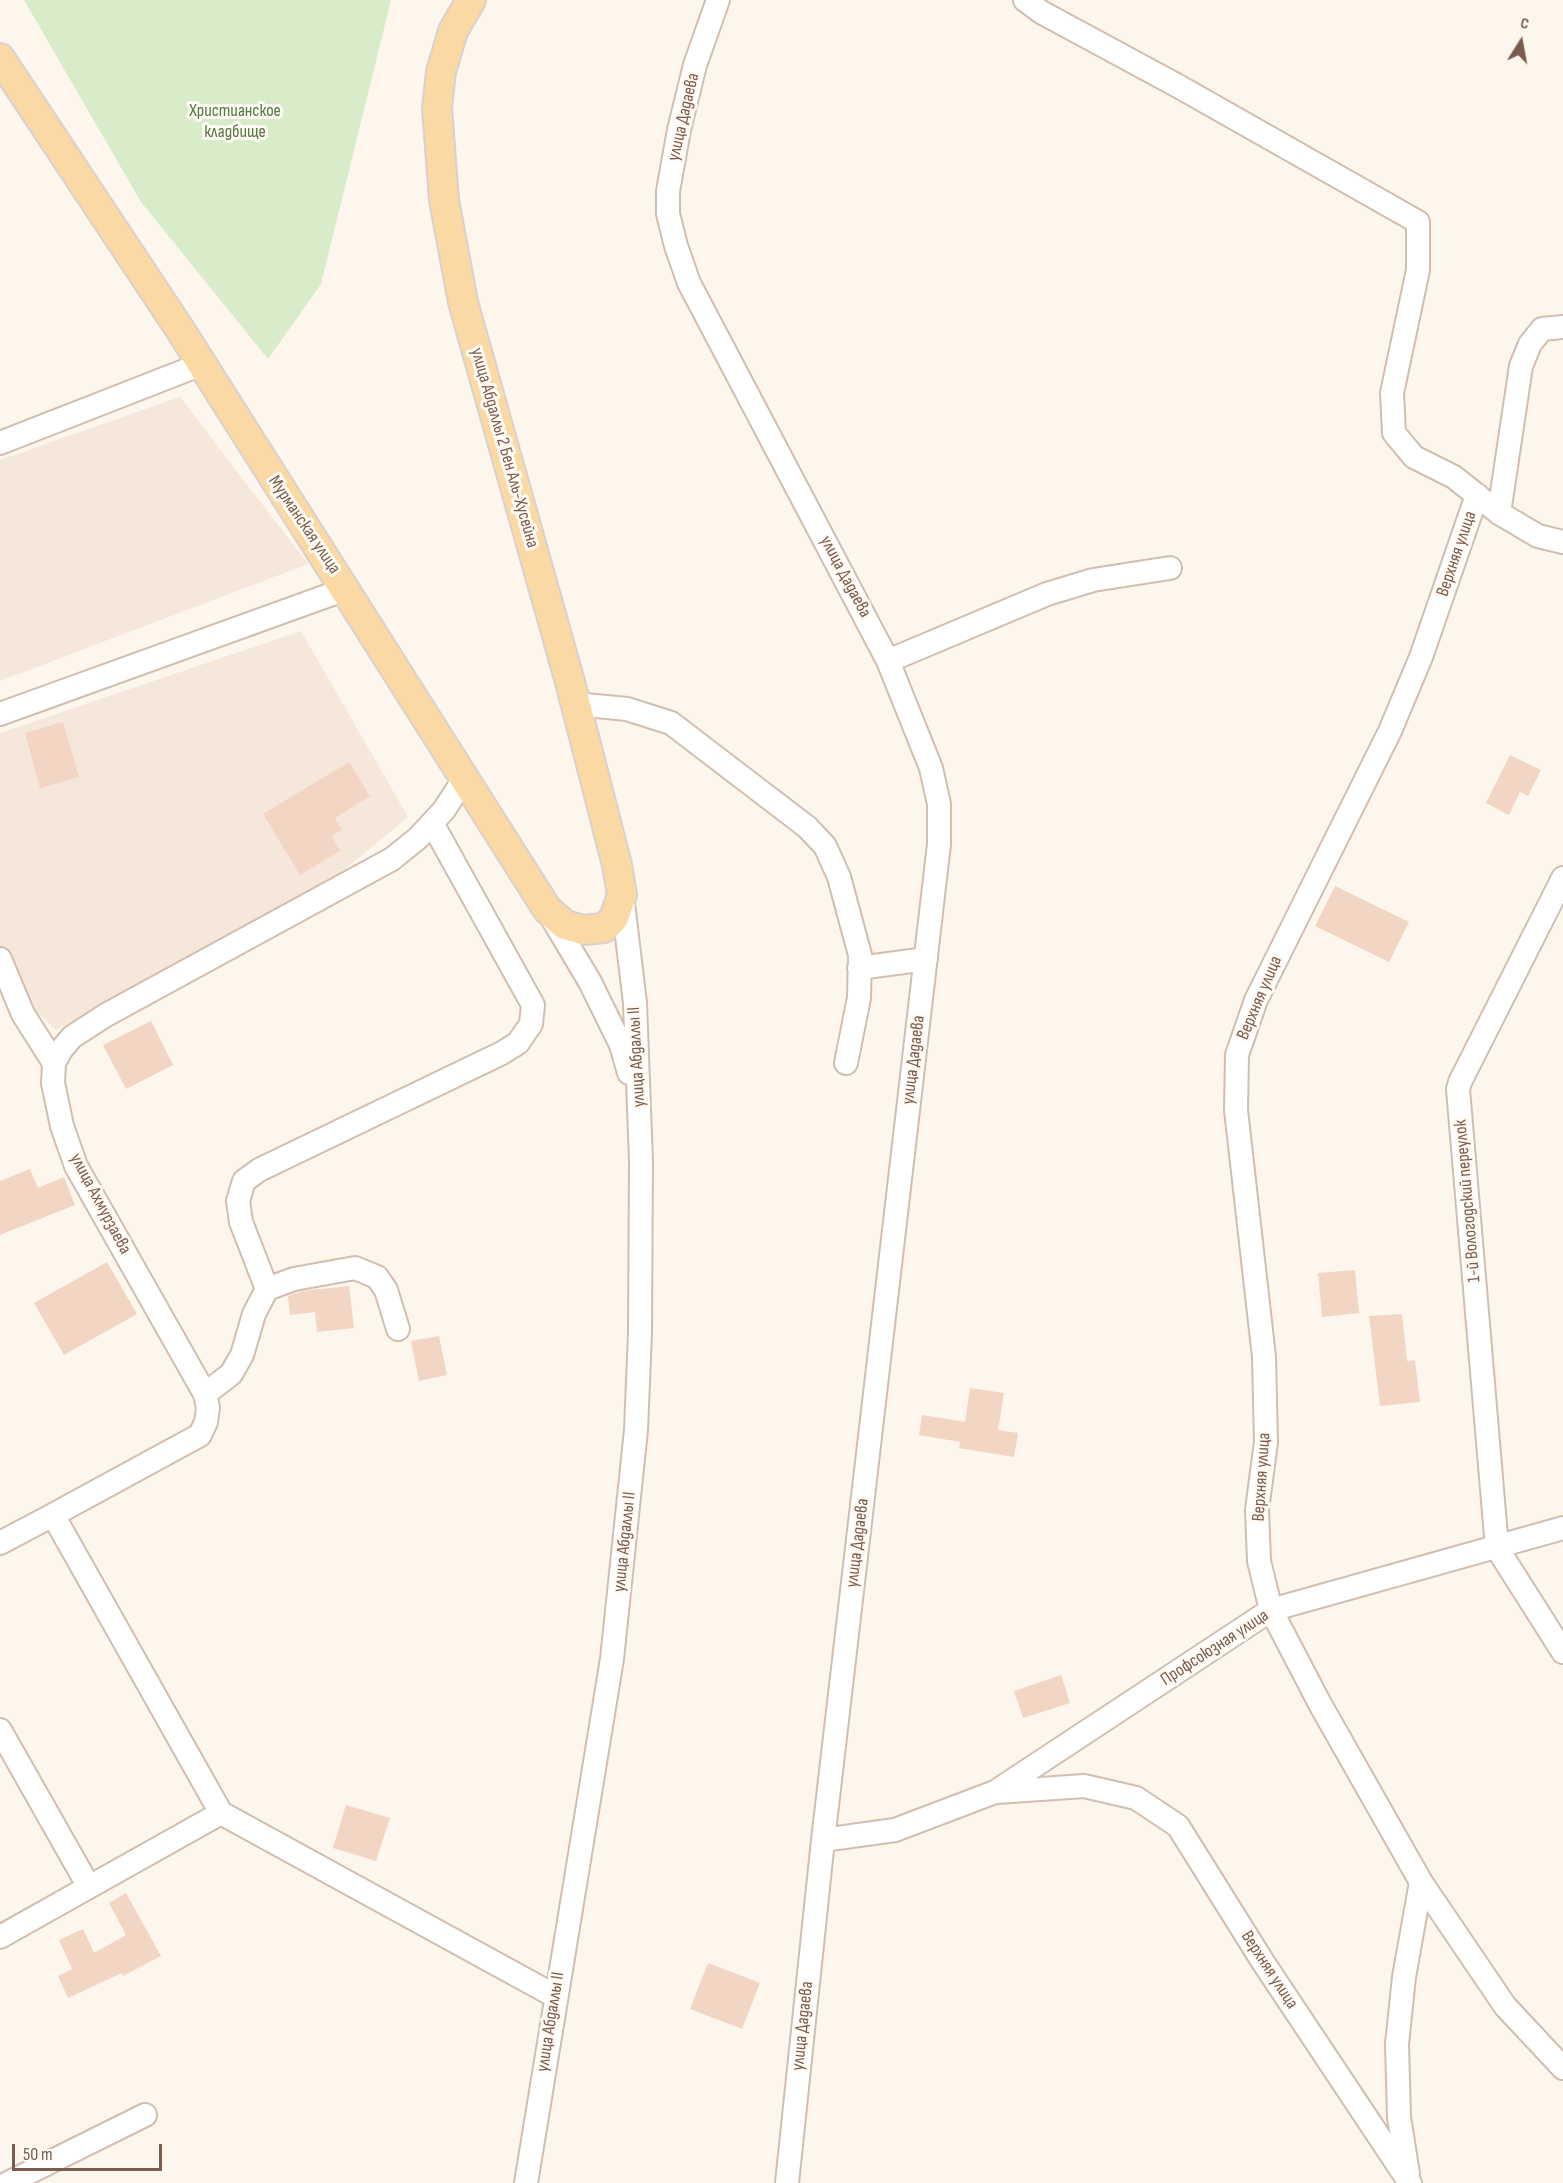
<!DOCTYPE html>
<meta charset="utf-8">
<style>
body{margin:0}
#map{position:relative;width:1563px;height:2183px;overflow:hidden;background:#fdf6ec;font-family:"Sofia Sans Condensed",sans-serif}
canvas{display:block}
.north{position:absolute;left:1491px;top:12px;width:60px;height:60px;-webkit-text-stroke:4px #fffaf3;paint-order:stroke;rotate:11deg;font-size:16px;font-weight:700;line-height:24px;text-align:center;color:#7a5c4d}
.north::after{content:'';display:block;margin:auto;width:21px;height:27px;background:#7a5c4d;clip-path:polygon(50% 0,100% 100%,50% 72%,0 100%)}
.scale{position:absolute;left:12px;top:2144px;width:150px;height:27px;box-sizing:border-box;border:3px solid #7a5c4d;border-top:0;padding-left:8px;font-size:18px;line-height:21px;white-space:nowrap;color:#7a5c4d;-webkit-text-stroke:4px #fffaf3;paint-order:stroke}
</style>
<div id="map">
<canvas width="1563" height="2183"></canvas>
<div class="north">С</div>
<div class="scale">50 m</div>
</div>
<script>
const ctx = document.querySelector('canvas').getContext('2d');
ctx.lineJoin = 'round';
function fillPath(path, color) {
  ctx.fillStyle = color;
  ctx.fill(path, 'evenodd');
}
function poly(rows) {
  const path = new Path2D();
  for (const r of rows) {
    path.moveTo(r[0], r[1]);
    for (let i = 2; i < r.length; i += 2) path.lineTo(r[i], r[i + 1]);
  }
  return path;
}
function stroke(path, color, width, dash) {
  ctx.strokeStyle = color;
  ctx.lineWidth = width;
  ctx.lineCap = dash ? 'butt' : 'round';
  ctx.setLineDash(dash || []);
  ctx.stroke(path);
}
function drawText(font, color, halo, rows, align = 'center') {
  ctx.font = font + ' "Sofia Sans Condensed",sans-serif';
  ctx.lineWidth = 6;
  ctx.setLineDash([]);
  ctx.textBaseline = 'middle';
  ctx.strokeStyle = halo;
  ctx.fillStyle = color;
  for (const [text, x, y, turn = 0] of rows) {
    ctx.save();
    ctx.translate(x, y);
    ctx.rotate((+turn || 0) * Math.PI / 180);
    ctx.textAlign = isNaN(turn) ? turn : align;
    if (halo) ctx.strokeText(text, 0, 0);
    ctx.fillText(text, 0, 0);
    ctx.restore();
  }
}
const residential = poly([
 [180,397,308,564,0,681,0,460],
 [301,631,408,817,337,876,56,1030,0,976,0,733]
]);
const green = poly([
 [24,0,391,0,321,284,268,359,141,202]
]);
const building = poly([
 [63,722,79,777,40,788,25,733],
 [1510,755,1541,770,1528,796,1520,792,1509,815,1486,803],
 [349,762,370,796,335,818,342,830,331,836,340,851,300,875,263,814],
 [1335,886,1409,922,1389,962,1315,926],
 [151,1021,173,1065,126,1089,103,1045],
 [30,1169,38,1188,64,1177,75,1205,0,1235,0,1181],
 [107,1262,137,1314,64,1355,34,1303],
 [1355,1270,1359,1313,1322,1317,1318,1273],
 [349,1286,354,1328,317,1332,315,1312,290,1315,288,1296,301,1291],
 [1402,1314,1407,1361,1415,1360,1420,1402,1380,1406,1369,1316],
 [439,1336,447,1375,419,1381,411,1341],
 [970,1388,1004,1393,998,1430,1018,1433,1014,1457,959,1448,960,1442,919,1435,922,1415,965,1422],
 [1061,1675,1070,1703,1023,1718,1014,1691],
 [346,1805,390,1818,376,1861,333,1848],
 [126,1893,161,1956,123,1976,122,1973,68,1998,58,1976,72,1969,59,1940,83,1929,94,1953,126,1935,109,1903],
 [708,1963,760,1983,742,2029,690,2009]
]);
const minor = poly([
 [718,0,695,65,679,130,668,191,668,214,676,246,689,283,888,661,931,768,939,804,939,844,823,1840,787,2183],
 [1025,0,1041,12,1178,86,1418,222,1418,270,1392,393,1394,433,1414,457,1454,477,1499,513,1538,536,1563,542],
 [0,443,202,364],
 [1477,495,1421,657,1390,731,1256,1000,1237,1055,1236,1110,1264,1357,1266,1442,1257,1510,1259,1561,1271,1610,1320,1704,1421,1882,1505,2006,1563,2068],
 [1499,513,1521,366,1530,344,1542,329,1563,327],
 [888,661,1047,594,1093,580,1170,568],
 [575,704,627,709,671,723,807,827,825,846,839,877,860,955,859,998,846,1063],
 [0,714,346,589],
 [1563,878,1460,1082,1458,1089,1497,1548,1563,1652],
 [549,913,590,982,621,1045,629,1073],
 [0,959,23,1014,54,1063],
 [859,968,926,959],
 [267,1289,241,1222,238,1201,244,1181,259,1170,502,1053,518,1043,531,1024,533,1005,432,823],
 [205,1394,231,1374,242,1355,254,1314,267,1289,294,1279,355,1268,377,1277,386,1290,398,1329],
 [53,1515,200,1435,206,1422,208,1408,205,1394,76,1166,62,1126,53,1083,54,1063,61,1050,72,1037,106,1015,392,859,418,838,444,810,464,779],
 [0,1543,53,1515,221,1813],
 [0,1730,89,1887,0,1937],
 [997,1792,1084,1786,1136,1798,1178,1826,1263,1962,1410,2183],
 [823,1840,895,1830,995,1792,1271,1610,1563,1528],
 [89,1887,221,1813,555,1996],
 [1408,2174,1399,2117,1397,2044,1404,1977,1421,1882],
 [8,2183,145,2115],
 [526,2183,612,1659,636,1430,640,1333,641,1161,635,1003,622,895]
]);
const major = poly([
 [0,58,181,331,547,909,565,925,583,930,604,928,614,918,622,895,617,865,570,682,463,302,444,200,437,108,441,72,453,31,471,0]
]);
const parkNames = [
 ["Христианское",235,111],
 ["кладбище",235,132]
];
const streetNames = [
 ["улица Дадаева",684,117,-77],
 ["улица Абдаллы 2 Бен Аль-Хусейна",504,448,74],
 ["Мурманская улица",304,525,56],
 ["Верхняя улица",1457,554,-71],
 ["улица Дадаева",845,577,62],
 ["Верхняя улица",1260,998,-67],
 ["улица Абдаллы II",637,1057,-93],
 ["улица Дадаева",914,1060,-83],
 ["1-й Вологодский переулок",1468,1201,-95],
 ["улица Ахмурзаева",100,1204,62],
 ["Верхняя улица",1262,1477,-86],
 ["улица Абдаллы II",625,1542,-84],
 ["улица Дадаева",858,1543,-83],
 ["Профсоюзная улица",1215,1648,-33],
 ["Верхняя улица",1269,1970,57],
 ["улица Абдаллы II",551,2022,-81],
 ["улица Дадаева",803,2026,-84]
];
fillPath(residential, '#f5e8da');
fillPath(green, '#d8ecc9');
fillPath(building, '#f3d5c3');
stroke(minor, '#d1beb0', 26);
stroke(major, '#dad1cd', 32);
stroke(minor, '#fff', 22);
stroke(major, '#fbd9a5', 28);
drawText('18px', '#537a41', '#fffaf3', parkNames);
drawText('18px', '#7a5c4d', '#fffaf3', streetNames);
</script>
